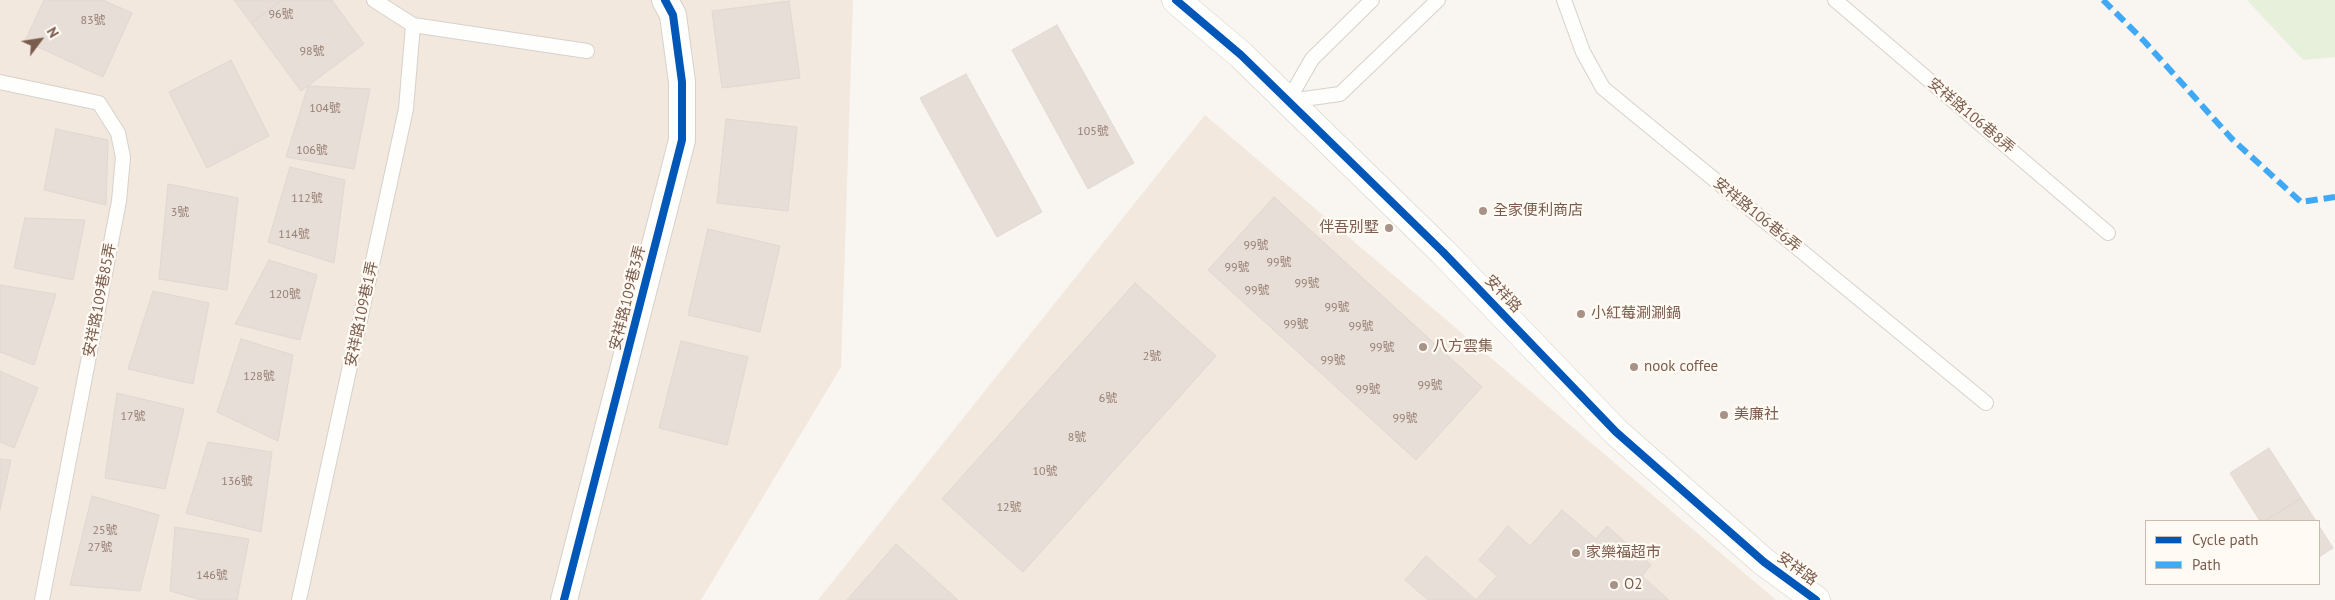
<!DOCTYPE html>
<meta charset="utf-8">
<style>
body{margin:0}
#map{position:relative;width:2335px;height:600px;overflow:hidden;background:#f9f5f0;font-family:"PT Sans",sans-serif}
canvas{display:block}
.legend{position:absolute;left:2145px;top:520px;width:175px;height:65px;box-sizing:border-box;background:#fffaf3;border:1px solid #cabbb1;margin:0;padding:6px 9px;list-style:none;font-size:15px;color:#7a5c4d}
.legend li{display:flex;align-items:center;gap:10px;height:25px}
.legend b{width:25px;border:1px solid #cabbb1}
.north{position:absolute;left:15px;top:15px;width:50px;height:50px;-webkit-text-stroke:4px #fffaf3;paint-order:stroke;rotate:59deg;font-size:14px;font-weight:700;line-height:20px;text-align:center;color:#7a5c4d}
.north::after{content:'';display:block;margin:auto;width:18px;height:22px;background:#7a5c4d;clip-path:polygon(50% 0,100% 100%,50% 72%,0 100%)}
</style>
<div id="map">
<canvas width="2335" height="600"></canvas>
<ul class="legend">
<li><b style="height:6px;background:#0057b8"></b>Cycle path</li>
<li><b style="height:6px;background:#3fa9f5"></b>Path</li>
</ul>
<div class="north">N</div>
</div>
<script>
const ctx = document.querySelector('canvas').getContext('2d');
ctx.lineJoin = 'round';
function fillPath(path, color) {
  ctx.fillStyle = color;
  ctx.fill(path, 'evenodd');
}
function poly(rows) {
  const path = new Path2D();
  for (const r of rows) {
    path.moveTo(r[0], r[1]);
    for (let i = 2; i < r.length; i += 2) path.lineTo(r[i], r[i + 1]);
  }
  return path;
}
function stroke(path, color, width, dash) {
  ctx.strokeStyle = color;
  ctx.lineWidth = width;
  ctx.lineCap = dash ? 'butt' : 'round';
  ctx.setLineDash(dash || []);
  ctx.stroke(path);
}
function drawText(font, color, halo, rows, align = 'center') {
  ctx.font = font + ' "PT Sans","Noto Sans TC",sans-serif';
  ctx.lineWidth = 4.5;
  ctx.setLineDash([]);
  ctx.textBaseline = 'middle';
  ctx.strokeStyle = halo;
  ctx.fillStyle = color;
  for (const [text, x, y, turn = 0] of rows) {
    ctx.save();
    ctx.translate(x, y);
    ctx.rotate((+turn || 0) * Math.PI / 180);
    ctx.textAlign = isNaN(turn) ? turn : align;
    if (halo) ctx.strokeText(text, 0, 0);
    ctx.fillText(text, 0, 0);
    ctx.restore();
  }
}
const residential = poly([
 [0,0,853,0,841,367,701,600,0,600],
 [1205,115,1776,600,818,600]
]);
const green = poly([
 [2247,0,2335,0,2335,57,2303,60]
]);
const building = poly([
 [44,0,103,0,132,13,103,77,25,41,44,0],
 [234,0,282,0,251,23,234,0],
 [282,0,332,0,364,44,301,91,251,23,282,0],
 [789,1,800,78,722,88,712,11,789,1],
 [1057,25,1134,163,1088,189,1012,50,1057,25],
 [231,60,269,136,207,168,169,92,231,60],
 [966,74,1042,212,997,237,920,98,966,74],
 [308,86,370,89,354,169,286,157,308,86],
 [726,119,797,127,788,211,717,203,726,119],
 [56,129,108,140,106,205,44,190,56,129],
 [290,167,345,180,334,263,268,242,290,167],
 [168,184,238,198,227,290,159,279,168,184],
 [1274,197,1482,387,1416,460,1208,270,1274,197],
 [25,218,85,220,73,280,14,268,25,218],
 [708,229,780,246,760,332,688,315,708,229],
 [269,260,317,275,300,340,235,324,269,260],
 [1135,283,1216,356,1023,572,942,499,1135,283],
 [0,285,56,294,34,365,0,352,0,285],
 [153,291,209,303,193,384,128,369,153,291],
 [241,339,293,355,278,441,217,412,241,339],
 [681,341,748,357,727,445,659,428,681,341],
 [0,371,38,388,14,448,0,442,0,371],
 [117,393,184,409,165,489,105,478,117,393],
 [208,442,272,452,261,532,186,513,208,442],
 [2269,448,2301,498,2265,521,2260,521,2230,473,2269,448],
 [0,459,11,460,0,510,0,459],
 [92,496,159,515,140,591,70,585,92,496],
 [2301,498,2316,521,2265,521,2301,498],
 [1562,510,1596,539,1607,526,1651,565,1642,576,1669,600,1428,600,1405,580,1426,556,1476,600,1497,576,1479,560,1508,526,1530,546,1562,510],
 [2319,526,2333,548,2319,557,2319,526],
 [175,527,249,539,237,600,201,600,170,591,175,527],
 [896,544,958,600,847,600,896,544]
]);
const service = poly([
 [374,0,413,25,587,51],
 [1564,0,1583,52,1603,88,1986,403],
 [1835,0,2108,233],
 [0,82,99,103,118,133,123,157,119,201,42,600],
 [1288,101,1312,59,1372,0],
 [1289,101,1340,94,1438,0],
 [299,600,406,109,413,25]
]);
const minor = poly([
 [564,600,682,140,682,82,673,15,665,0]
]);
const tertiary = poly([
 [1176,0,1241,55,1443,252,1616,432,1764,562,1816,600]
]);
const quiet = poly([
 [2103,0,2145,42,2232,139,2301,202,2335,197]
]);
const cycleway = poly([
 [1176,0,1241,55,1443,252,1616,432,1764,562,1816,600],
 [564,600,682,140,682,82,673,15,665,0]
]);
const markers = [
 [1483,211,5,"#a69286"],
 [1389,228,5,"#a69286"],
 [1581,314,5,"#a69286"],
 [1423,347,5,"#a69286"],
 [1634,367,5,"#a69286"],
 [1724,415,5,"#a69286"],
 [1576,553,5,"#a69286"],
 [1614,585,5,"#a69286"]
];
const numberNames = [
 ["96號",281,15],
 ["83號",93,21],
 ["98號",312,52],
 ["104號",325,109],
 ["105號",1093,132],
 ["106號",312,151],
 ["112號",307,199],
 ["3號",180,213],
 ["114號",294,235],
 ["99號",1256,246],
 ["99號",1279,263],
 ["99號",1237,268],
 ["99號",1307,284],
 ["99號",1257,291],
 ["120號",285,295],
 ["99號",1337,308],
 ["99號",1296,325],
 ["99號",1361,327],
 ["99號",1382,348],
 ["2號",1152,357],
 ["99號",1333,361],
 ["128號",259,377],
 ["99號",1430,386],
 ["99號",1368,390],
 ["6號",1108,399],
 ["17號",133,417],
 ["99號",1405,419],
 ["8號",1077,438],
 ["10號",1045,472],
 ["136號",237,482],
 ["12號",1009,508],
 ["25號",105,531],
 ["27號",100,548],
 ["146號",212,576]
];
const streetNames = [
 ["安祥路106巷8弄",1971,116,40],
 ["安祥路106巷6弄",1757,215,39],
 ["安祥路",1503,294,46],
 ["安祥路109巷3弄",628,298,-76],
 ["安祥路109巷85弄",100,300,-79],
 ["安祥路109巷1弄",362,314,-78],
 ["安祥路",1797,569,36]
];
const poiNames = [
 ["全家便利商店",1493,211],
 ["伴吾別墅",1379,228,"right"],
 ["小紅莓涮涮鍋",1591,314],
 ["八方雲集",1433,347],
 ["nook coffee",1644,367],
 ["美廉社",1734,415],
 ["家樂福超市",1586,553],
 ["O2",1624,585]
];
fillPath(residential, '#f2e8de');
fillPath(green, '#e7f0db');
fillPath(building, '#e6ded7');
stroke(building, '#e2d8d2', 1);
stroke(service, '#d7d1cb', 16);
stroke(minor, '#d7d1cb', 28);
stroke(tertiary, '#d7d1cb', 29);
stroke(service, '#fefefd', 14);
stroke(minor, '#fefefd', 26);
stroke(tertiary, '#fefefd', 28);
stroke(quiet, '#3fa9f5', 6, [12, 6]);
stroke(cycleway, '#0057b8', 8);
for (const [x, y, r, color] of markers) {
  const dot = new Path2D();
  dot.arc(x, y, r, 0, 2 * Math.PI);
  ctx.fillStyle = color;
  ctx.fill(dot);
  stroke(dot, '#fffaf3', 2);
}
drawText('12px', '#977e72', null, numberNames);
drawText('15px', '#7a5c4d', '#fffaf3', streetNames);
drawText('15px', '#7a5c4d', '#fffaf3', poiNames, 'left');
</script>
